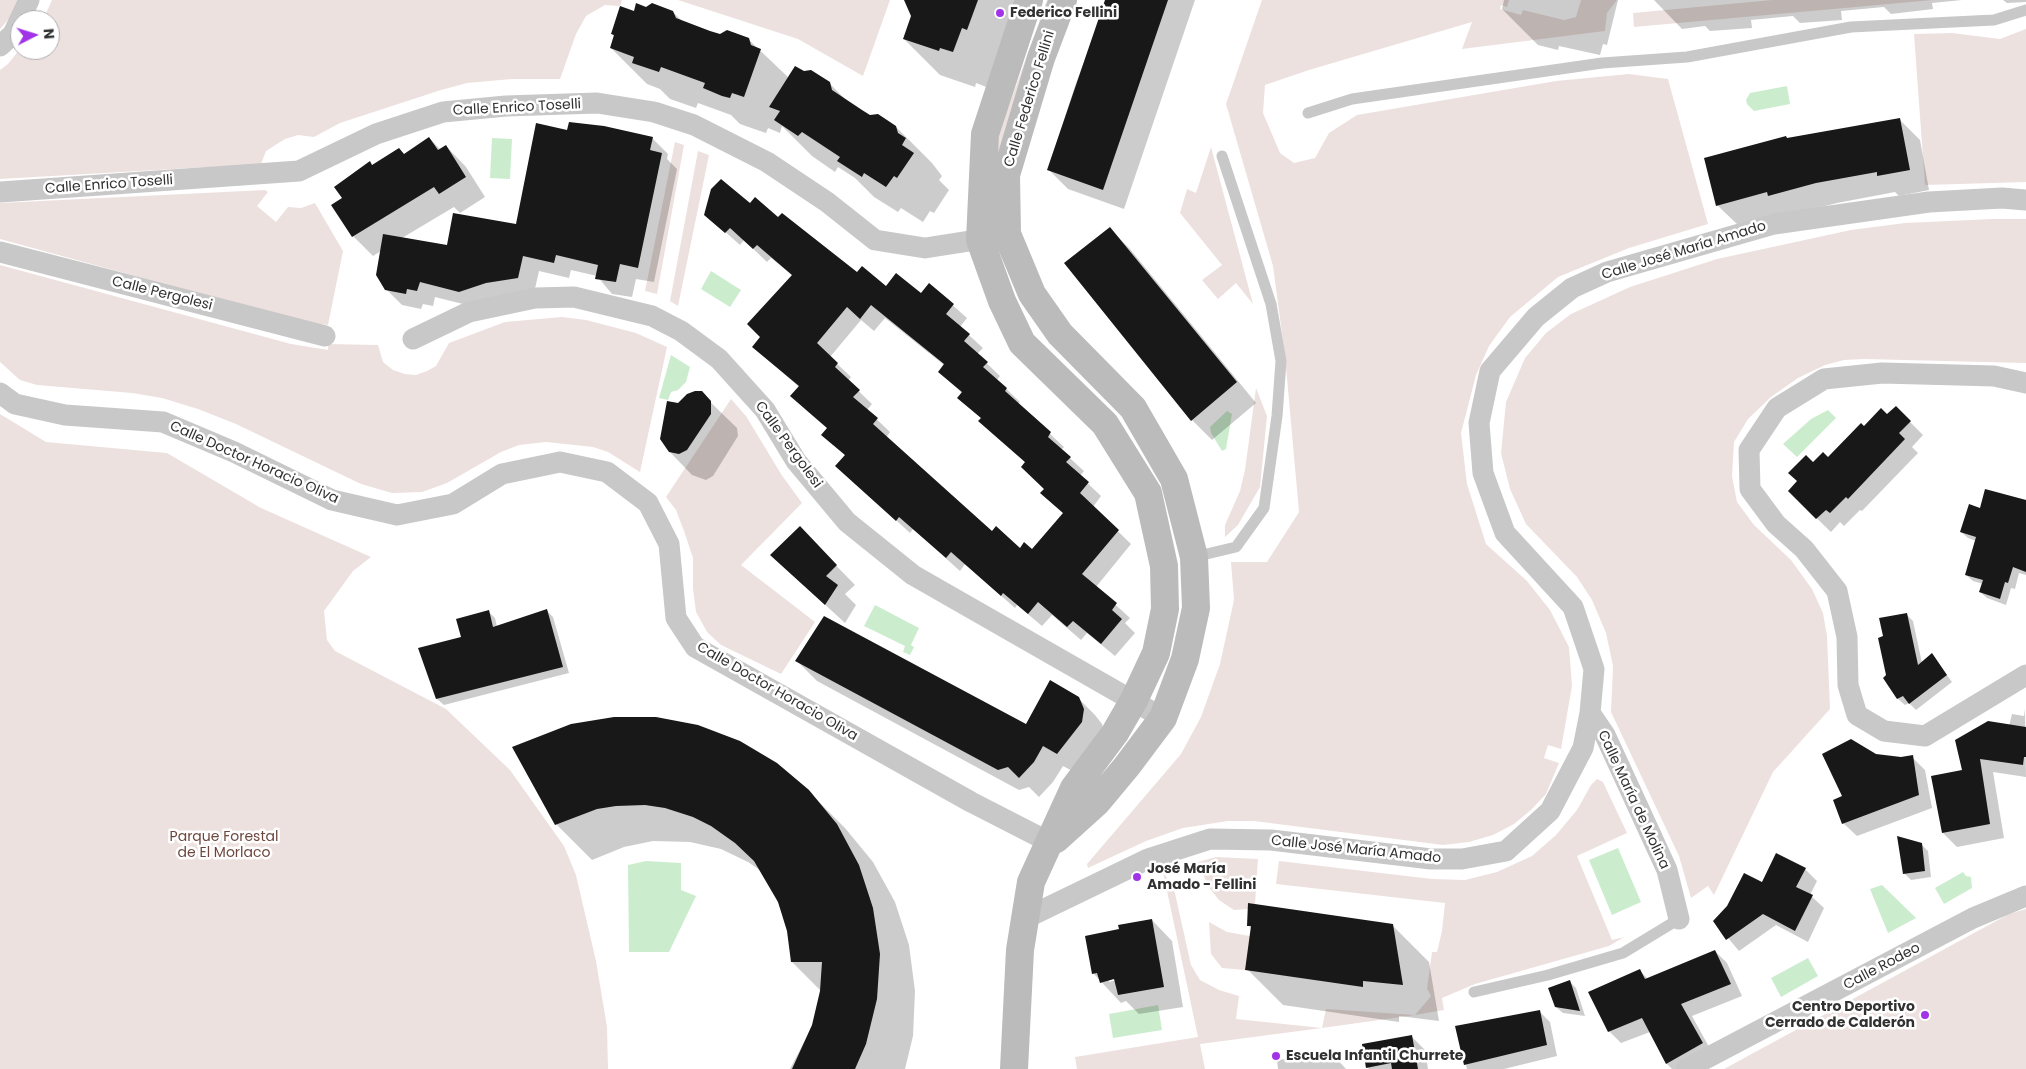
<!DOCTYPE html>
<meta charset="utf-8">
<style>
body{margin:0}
#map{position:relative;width:2026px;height:1069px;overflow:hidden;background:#fff;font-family:Poppins,sans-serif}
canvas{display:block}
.north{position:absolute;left:10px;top:10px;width:50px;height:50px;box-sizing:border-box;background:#fff;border:1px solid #adadad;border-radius:50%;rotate:85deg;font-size:14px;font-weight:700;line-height:20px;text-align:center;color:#313131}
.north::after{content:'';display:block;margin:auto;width:18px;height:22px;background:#a034e6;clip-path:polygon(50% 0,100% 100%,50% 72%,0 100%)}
</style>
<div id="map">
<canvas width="2026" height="1069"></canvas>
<div class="north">N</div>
</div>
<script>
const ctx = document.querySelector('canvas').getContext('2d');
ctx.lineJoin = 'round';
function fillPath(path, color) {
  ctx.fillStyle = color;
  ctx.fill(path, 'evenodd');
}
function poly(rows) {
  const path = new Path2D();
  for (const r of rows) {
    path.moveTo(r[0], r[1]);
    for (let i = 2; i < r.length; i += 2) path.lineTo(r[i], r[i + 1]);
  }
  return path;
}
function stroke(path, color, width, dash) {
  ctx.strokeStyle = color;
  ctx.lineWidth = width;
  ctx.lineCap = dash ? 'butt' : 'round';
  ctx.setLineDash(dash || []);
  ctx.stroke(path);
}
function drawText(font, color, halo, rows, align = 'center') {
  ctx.font = font + ' Poppins,sans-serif';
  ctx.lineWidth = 5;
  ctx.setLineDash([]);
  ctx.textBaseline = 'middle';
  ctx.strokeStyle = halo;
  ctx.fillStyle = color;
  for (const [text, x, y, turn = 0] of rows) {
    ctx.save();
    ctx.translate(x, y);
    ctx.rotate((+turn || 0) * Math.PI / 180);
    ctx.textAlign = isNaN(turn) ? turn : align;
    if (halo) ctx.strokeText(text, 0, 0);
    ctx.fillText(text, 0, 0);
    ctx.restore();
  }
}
const green = poly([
 [0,0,19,0,12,15,0,29],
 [52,0,622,0,620,6,605,5,586,16,576,34,560,79,512,79,467,83,441,90,340,123,314,137,298,135,285,139,266,151,261,164,0,179,0,70,8,64,20,49,50,50,50,20,43,20],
 [678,0,890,0,863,76,798,39],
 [1047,0,1052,0,1001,161,996,160,999,133],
 [1262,0,1509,0,1507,7,1501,5,1500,9,1521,15,1523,10,1564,20,1576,17,1581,0,1617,0,1607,13,1605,31,1462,49,1472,22,1309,70,1265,85,1263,113,1280,153,1294,163,1315,158,1329,133,1357,115,1556,81,1629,74,1668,79,1708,224,1629,248,1558,277,1510,317,1489,346,1476,375,1461,433,1467,484,1486,544,1527,581,1550,610,1569,647,1572,686,1561,749,1548,745,1544,758,1559,763,1546,794,1531,810,1514,824,1493,835,1469,842,1443,845,1254,821,1228,821,1183,828,1146,841,1088,868,1087,864,1181,754,1201,717,1220,664,1234,600,1231,562,1267,562,1299,512,1285,356,1273,266,1226,104],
 [1772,0,1933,0,1634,27,1633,13],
 [2026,29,2026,182,1925,185,1914,34,1952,33,2000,39],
 [675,142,684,145,657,294,645,291],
 [1211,147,1253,304,1236,283,1218,299,1202,280,1222,265,1180,213,1187,189,1196,193],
 [698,151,709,155,678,306,670,301],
 [265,190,268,192,257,206,276,222,288,207,301,208,315,203,343,251,328,325,299,321,0,239,0,203],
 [1993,219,2026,219,2026,363,1864,359,1844,360,1825,365,1798,378,1771,397,1748,419,1734,442,1732,476,1737,502,1754,525,1791,560,1812,589,1823,613,1827,636,1830,709,1773,772,1714,895,1708,886,1691,898,1679,856,1611,712,1613,666,1606,633,1592,600,1577,577,1526,524,1510,489,1501,453,1506,402,1525,358,1546,333,1571,314,1630,287,1717,259,1851,230,1905,223],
 [0,265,291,344,328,350,328,344,378,345,383,362,393,370,405,374,416,375,427,371,436,366,449,343,505,322,562,317,586,320,636,333,667,347,640,472,608,452,593,447,546,442,519,445,501,452,447,483,422,492,392,493,361,484,236,424,198,409,162,398,132,393,37,385,20,380,0,362],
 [1256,388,1267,416,1260,487,1238,525,1225,537,1225,525,1240,491,1245,470],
 [731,399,746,416,781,474,802,503,741,565,815,622,781,674,721,645,707,632,696,612,693,589,693,558,684,531,676,510,666,497],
 [0,414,46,442,167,453,261,508,371,557,353,571,324,611,327,640,335,651,446,709,510,770,564,846,576,875,596,961,607,1027,608,1069,0,1069],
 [1597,779,1603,782,1627,833,1577,856,1612,940,1624,937,1609,946,1475,984,1442,998,1444,1010,1415,1015,1322,1028,1200,1044,1205,1069,1077,1069,1075,1057,1198,1037,1163,872,1174,889,1191,965,1200,980,1219,990,1239,996,1236,1019,1322,1028,1326,1009,1415,1015,1431,996,1427,989,1432,952,1437,952,1442,931,1445,903,1276,884,1279,861,1432,879,1465,880,1497,872,1532,856,1556,835,1577,810,1591,785],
 [1216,857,1258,859,1255,904,1248,903,1248,909,1234,910,1219,900,1208,886,1198,862],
 [2026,909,2026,1069,1724,1069,2009,914],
 [1209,922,1227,932,1250,936,1245,970,1222,968,1211,954]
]);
const water = poly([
 [1787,86,1790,104,1754,111,1747,104,1746,100,1750,93],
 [492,138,512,139,510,179,490,178],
 [711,271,741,290,730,307,701,289],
 [671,355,690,367,686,382,678,390,671,392,668,400,659,398],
 [1828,410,1836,418,1797,457,1783,444,1811,419],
 [1227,411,1232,414,1226,449,1222,451,1211,433,1210,427],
 [875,605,919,628,911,645,914,647,910,655,903,652,905,646,864,626],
 [1618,848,1641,902,1612,915,1589,860],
 [646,861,681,863,681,890,696,896,669,952,629,952,628,865],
 [1963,872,1966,876,1971,877,1972,888,1944,904,1935,888],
 [1882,885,1916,918,1888,933,1870,889],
 [1808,958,1818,976,1781,997,1771,978],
 [1158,1005,1162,1030,1113,1038,1109,1014]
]);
const shadow = poly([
 [913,0,1021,0,989,88,976,83,975,87,940,75,904,39,913,16],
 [1107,0,1195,0,1124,209,1068,189,1048,169,1075,86],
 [1504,0,1618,0,1607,45,1603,44,1600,55,1559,46,1558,50,1538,45,1502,9],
 [1654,0,1962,0,1932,3,1933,9,1891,14,1884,7,1841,11,1842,20,1800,23,1793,16,1751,20,1752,28,1710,31,1705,26,1682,29],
 [2003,0,2026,0,2026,2,2007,3],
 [646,8,673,12,682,21,720,35,748,39,789,78,829,83,848,102,870,116,896,127,932,163,942,176,939,180,949,190,934,213,930,211,923,222,901,208,898,212,874,197,855,178,838,167,835,172,812,156,782,126,780,133,768,128,766,133,760,131,740,124,731,115,698,103,696,108,670,99,660,89,647,84,611,48,615,37,612,34,635,12],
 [1900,120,1920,140,1929,190,1899,196,1895,192,1837,203,1790,215,1738,225,1717,205,1787,139],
 [568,131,652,138,668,154,667,159,677,169,654,282,636,279,632,297,612,294,597,276,571,270,569,278,539,271,534,293,475,307,435,297,433,306,423,304,421,309,402,305,386,289,381,251,373,256,353,236,343,199,373,166,404,155,429,138,441,150,446,146,466,167,485,197,460,213,454,207,402,238,448,246,517,226],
 [750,204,778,219,857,273,886,288,921,295,930,285,967,318,960,327,983,348,977,354,1000,376,997,380,1020,402,1018,404,1064,447,1061,450,1084,471,1080,476,1101,496,1093,507,1131,544,1096,587,1130,618,1125,623,1135,633,1115,656,1087,633,1081,640,1052,615,1042,626,1017,605,1015,608,965,564,960,571,913,529,910,533,837,466,846,456,823,435,828,429,805,409,799,387,753,346,762,337,793,276,771,258,767,262,744,240,740,245,706,215],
 [885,318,944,365,939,372,963,394,959,398,982,419,993,434,1026,463,1045,489,1042,493,1064,514,1032,551,1020,550,992,533,886,438,890,432,867,410,872,404,848,381,851,377,830,357,861,320,874,331],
 [1110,229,1130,249,1256,403,1212,440,1192,420],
 [701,393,737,428,738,436,713,476,706,480,692,475,666,448,661,439],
 [1896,408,1923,435,1912,447,1918,453,1862,511,1860,510,1844,526,1840,522,1831,532,1803,505,1813,464,1828,459,1864,427,1887,416],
 [2026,500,2026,575,2019,573,2015,589,2011,588,2006,605,1987,598,1980,592,1983,584,1973,581,1966,575,1976,541,1968,538,1961,532,1980,509],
 [818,547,855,585,845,594,856,605,845,623,771,555],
 [488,611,495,618,497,627,547,611,553,617,569,673,444,705,437,699],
 [1906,614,1913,621,1922,663,1932,655,1952,682,1916,710,1909,703,1905,705,1898,699,1884,678,1887,676,1885,637],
 [797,661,1026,725,1074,694,1095,715,1102,724,1104,730,1078,774,1063,766,1053,782,1039,797,1029,787,1019,790,817,681],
 [2025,709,2026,777,1993,772,2004,838,1957,847,1943,833,1963,771,2009,726,2012,714,2024,716],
 [513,748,808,791,845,828,873,862,895,902,909,945,915,991,913,1036,905,1069,790,1069,813,1025,821,991,792,962,786,921,770,883,761,871,748,862,721,849,690,842,653,841,624,847,592,860,556,824],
 [1875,756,1901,758,1912,757,1925,770,1932,808,1857,836,1843,823,1843,797],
 [1921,844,1928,851,1931,877,1911,880,1904,873],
 [1805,869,1817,881,1810,895,1824,908,1808,942,1776,925,1739,951,1714,921,1762,884],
 [1152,920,1172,941,1183,1007,1139,1014,1126,1001,1121,1003,1093,973,1120,930],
 [1120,977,1121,979,1109,982,1109,979],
 [1248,925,1392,925,1429,962,1439,1021,1399,1016,1399,1022,1283,1005,1247,969,1252,929],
 [1715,951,1727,963,1742,996,1692,1016,1714,1056,1691,1069,1672,1069,1667,1064,1650,1032,1621,1043,1609,1031,1639,970,1648,979],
 [1570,982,1576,988,1585,1016,1563,1013,1556,1007],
 [1539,1011,1550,1022,1557,1056,1504,1069,1467,1069,1457,1027],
 [1411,1036,1425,1050,1428,1069,1369,1069,1367,1067],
 [1332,1054,1346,1069,1278,1069,1277,1060]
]);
const building = poly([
 [904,0,978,0,967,30,962,28,953,52,940,48,939,51,903,39,911,16],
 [1105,0,1168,0,1103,190,1047,170],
 [636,3,646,7,652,3,673,11,676,18,710,31,720,34,727,30,749,38,751,45,761,49,744,97,732,93,730,98,722,96,703,88,705,83,661,67,659,72,632,63,634,57,610,48,614,35,611,34,620,6,634,11],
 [795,66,804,71,811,70,830,82,832,90,862,110,870,115,878,114,896,126,898,133,906,138,902,145,914,153,897,178,894,176,886,187,864,173,862,177,837,161,840,157,802,132,798,136,774,120,780,111,769,107],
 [1900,118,1910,170,1877,176,1877,172,1816,183,1768,196,1767,192,1716,206,1704,158,1786,136,1787,138],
 [569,122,604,126,653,137,650,150,662,153,638,268,620,264,616,282,595,279,598,265,556,255,554,263,523,256,518,278,486,283,459,292,420,282,417,291,407,289,406,294,385,290,376,275,383,234,447,245,453,213,516,224,536,123,567,130],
 [429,137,438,150,446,145,466,177,439,194,434,187,352,237,331,205,342,198,334,187,370,161,372,165,399,148,404,154],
 [721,179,750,203,755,197,778,217,782,213,857,272,862,266,886,286,896,273,921,293,929,283,954,304,946,314,970,334,964,341,988,362,983,367,1007,388,1005,391,1051,432,1048,437,1071,457,1066,462,1089,482,1080,493,1119,530,1082,574,1117,603,1112,610,1122,619,1101,644,1073,621,1067,627,1038,602,1028,614,1003,593,1001,596,951,552,946,558,899,517,896,521,835,466,845,455,821,435,827,428,790,396,799,386,752,347,760,337,747,324,792,275,757,245,753,249,730,228,725,233,704,215,711,189],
 [871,305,944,364,938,372,962,392,957,398,981,418,978,421,1025,462,1021,467,1044,489,1040,493,1063,513,1032,549,1024,542,1020,548,996,526,992,531,873,424,878,418,853,397,860,390,835,367,838,363,817,343,847,307,860,319],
 [1110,227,1237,382,1191,421,1064,263],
 [695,391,702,391,711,401,711,414,687,450,679,454,669,452,660,439,667,401,678,403,687,394],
 [1896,406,1911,421,1899,433,1905,439,1848,499,1846,497,1830,513,1826,510,1816,519,1788,491,1797,481,1788,473,1806,455,1813,462,1823,452,1828,457,1861,423,1864,426,1881,408,1887,414],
 [1985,489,2026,500,2026,572,2013,567,2008,583,2005,582,2000,599,1979,592,1983,580,1965,575,1976,537,1960,532,1969,504,1980,508],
 [800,526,837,565,826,576,838,585,825,605,770,555],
 [547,609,563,667,436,699,418,648,461,637,456,619,489,610,493,627],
 [1907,613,1918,665,1932,653,1947,675,1909,704,1903,696,1897,699,1883,678,1886,675,1878,638,1883,636,1879,618],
 [824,616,1026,724,1050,680,1079,697,1084,709,1082,722,1057,754,1043,746,1034,762,1019,778,1008,767,998,770,795,661],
 [614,717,656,717,698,725,740,741,777,763,809,790,837,824,859,865,873,908,880,954,877,999,866,1044,855,1069,792,1069,812,1025,820,991,822,962,791,962,787,931,778,902,754,861,735,843,711,826,693,817,665,808,645,805,616,806,597,809,555,825,512,747,571,724],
 [1988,721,2026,727,2026,757,2024,757,2023,765,1980,759,1990,824,1942,833,1931,776,1962,770,1955,740],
 [1851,739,1876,754,1901,757,1913,755,1919,795,1842,824,1833,800,1842,796,1822,754],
 [1897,836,1922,843,1925,871,1903,874],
 [1776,853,1806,868,1796,887,1813,895,1795,931,1763,914,1726,940,1713,921,1727,906,1744,873,1762,882],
 [1248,903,1393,924,1403,985,1363,981,1363,987,1245,970,1251,926,1247,926],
 [1152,919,1164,987,1118,995,1114,979,1100,983,1097,973,1092,974,1085,936,1119,929,1118,925],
 [1715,950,1731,984,1681,1004,1703,1043,1666,1064,1642,1018,1608,1032,1588,992,1640,969,1645,979],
 [1570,980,1580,1011,1555,1007,1548,988],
 [1540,1010,1547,1045,1464,1065,1455,1026],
 [1412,1035,1418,1069,1392,1069,1391,1063,1366,1068,1362,1044]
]);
const lane = poly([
 [1308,113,1352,99,1602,63,1687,57,1851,27,1994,20,2026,10],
 [1194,557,1236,547,1264,508,1277,416,1281,361,1271,304,1222,156],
 [1474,992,1548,975,1623,953,1679,919]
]);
const street = poly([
 [0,46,13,34,29,0],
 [0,192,299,171,376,134,443,112,506,106,597,103,654,112,694,125,767,162,827,202,875,240,925,248,995,237],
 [0,252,325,336],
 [413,339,469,312,535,298,574,297,652,316,681,331,719,359,765,410,796,461,847,522,913,575,1163,718],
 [2026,383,1994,376,1882,373,1824,379,1777,408,1749,450,1750,489,1776,524,1804,549,1837,591,1847,637,1848,685,1857,715,1884,731,1925,736,2026,675],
 [0,393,15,404,65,415,163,422,234,452,332,500,397,515,453,504,502,474,560,462,607,472,648,503,669,544,676,618,695,647,971,802,1051,843],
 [1590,713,1605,735,1667,870,1679,919],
 [1026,918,1148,859,1210,839,1271,840,1431,859,1462,859,1506,851,1550,811,1583,748,1590,713,1594,669,1573,607,1505,533,1483,473,1479,423,1490,371,1536,317,1572,288,1607,272,1774,224,1929,202,2002,198,2026,200],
 [1686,1069,1973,918,2026,896]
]);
const secondary = poly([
 [1056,839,1097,802,1127,766,1163,718,1185,659,1196,608,1194,557,1174,479,1133,408,1060,334,1032,294,1007,234,1006,175,1041,58,1063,0],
 [1014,1069,1020,950,1031,882,1074,788,1115,733,1134,700,1156,653,1165,609,1164,566,1148,493,1105,424,1022,343,1002,301,980,240,985,134,1029,0]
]);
const markers = [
 [1000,13,5,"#a034e6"],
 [1137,877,5,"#a034e6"],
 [1925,1015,5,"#a034e6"],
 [1276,1056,5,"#a034e6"]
];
const poiNames = [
 ["Federico Fellini",1010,13],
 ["José María",1147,869],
 ["Amado - Fellini",1147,885],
 ["Centro Deportivo",1915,1007,"right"],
 ["Cerrado de Calderón",1915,1023,"right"],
 ["Escuela Infantil Churrete",1286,1056]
];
const streetNames = [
 ["Calle Federico Fellini",1030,99,-73],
 ["Calle Enrico Toselli",517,108,-3],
 ["Calle Enrico Toselli",109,185,-4],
 ["Calle José María Amado",1684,251,-17],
 ["Calle Pergolesi",162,294,14],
 ["Calle Pergolesi",788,445,54],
 ["Calle Doctor Horacio Oliva",254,463,24],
 ["Calle Doctor Horacio Oliva",777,692,30],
 ["Calle María de Molina",1633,800,65],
 ["Calle José María Amado",1356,850,6],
 ["Calle Rodeo",1882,967,-28]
];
const parkNames = [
 ["Parque Forestal",224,837],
 ["de El Morlaco",224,853]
];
fillPath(green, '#ede1df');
fillPath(water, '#cbedce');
fillPath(shadow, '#0003');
fillPath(building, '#181818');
stroke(lane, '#c8c8c8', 11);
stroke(street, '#c8c8c8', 21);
stroke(secondary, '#bbb', 28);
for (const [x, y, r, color] of markers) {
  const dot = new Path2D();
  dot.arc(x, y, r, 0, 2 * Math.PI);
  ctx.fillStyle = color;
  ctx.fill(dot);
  stroke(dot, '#fff', 2);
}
drawText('bold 14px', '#313131', '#fff', poiNames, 'left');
drawText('14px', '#313131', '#fff', streetNames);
drawText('14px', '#6d473d', '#fff', parkNames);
</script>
